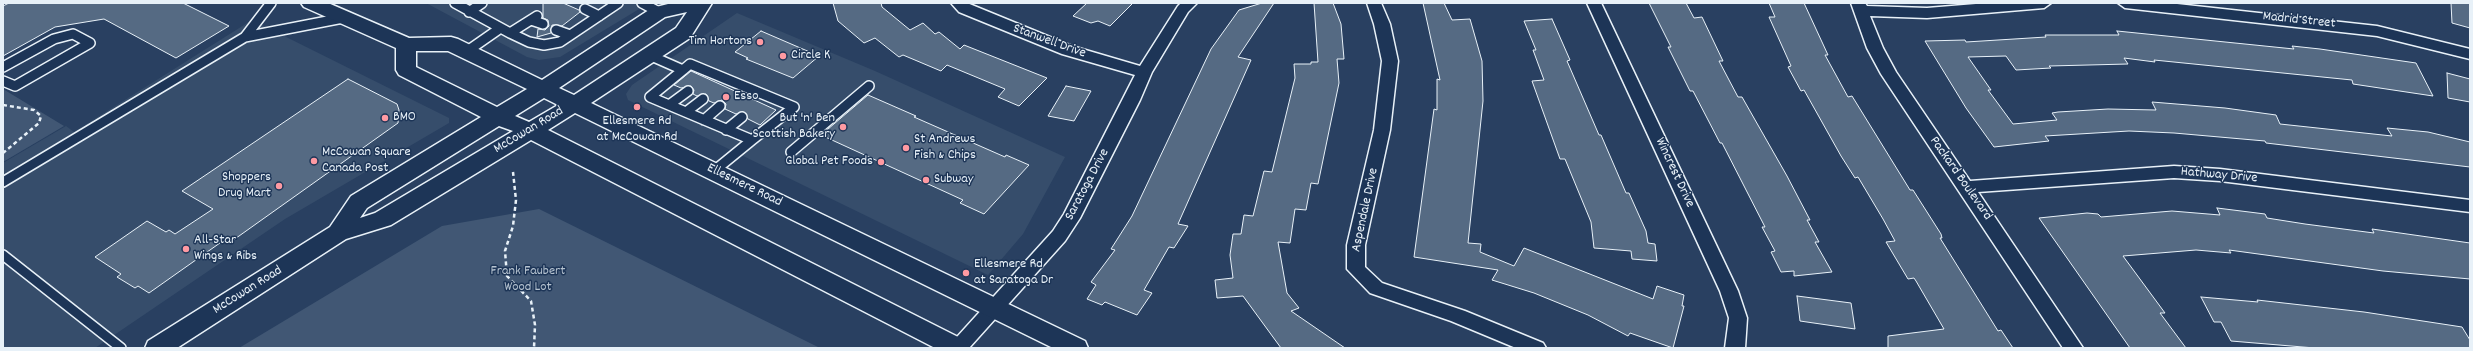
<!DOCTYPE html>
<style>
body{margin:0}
#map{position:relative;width:2473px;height:351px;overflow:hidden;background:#294061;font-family:Dekko,sans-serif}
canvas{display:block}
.frame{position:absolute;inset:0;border:4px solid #e8f1f8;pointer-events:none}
</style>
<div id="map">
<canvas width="2473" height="351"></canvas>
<div class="frame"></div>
</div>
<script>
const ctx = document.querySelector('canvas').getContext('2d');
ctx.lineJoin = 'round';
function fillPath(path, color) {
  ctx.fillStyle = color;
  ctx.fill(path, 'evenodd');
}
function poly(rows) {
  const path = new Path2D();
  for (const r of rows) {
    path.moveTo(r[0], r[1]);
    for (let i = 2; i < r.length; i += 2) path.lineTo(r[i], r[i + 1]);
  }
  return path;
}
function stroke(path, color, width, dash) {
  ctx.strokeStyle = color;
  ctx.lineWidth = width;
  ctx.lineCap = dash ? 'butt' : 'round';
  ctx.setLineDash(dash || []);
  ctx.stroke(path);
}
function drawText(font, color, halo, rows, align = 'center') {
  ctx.font = font + ' Dekko,sans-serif';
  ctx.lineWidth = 3;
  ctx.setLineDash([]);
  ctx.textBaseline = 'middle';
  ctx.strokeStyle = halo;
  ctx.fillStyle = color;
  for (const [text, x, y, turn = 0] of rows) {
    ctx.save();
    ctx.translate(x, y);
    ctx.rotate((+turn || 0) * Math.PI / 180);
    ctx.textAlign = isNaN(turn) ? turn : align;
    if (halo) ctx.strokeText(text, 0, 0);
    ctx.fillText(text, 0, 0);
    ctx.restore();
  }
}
const built = poly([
 [426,3,649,3,560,57,539,60,527,57],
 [737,13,875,71,1065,157,1023,234,988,275,628,100,626,94,632,85],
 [252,20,449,118,449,123,285,219,95,348,3,348,3,163,66,126,74,132]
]);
const green = poly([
 [3,89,64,126,3,162],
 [539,209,820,348,239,348,442,226]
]);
const building = poly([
 [9,3,183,3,229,26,176,58,104,19,55,27,3,56,3,6,9,3],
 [543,3,563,3,579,10,580,12,562,26,552,25,551,33,537,37,538,29,545,30,549,26,548,20,543,18,543,3],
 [833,3,881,3,882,7,910,30,923,23,935,34,939,32,960,49,964,45,1047,78,1019,106,998,97,1005,89,947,65,941,71,903,55,899,57,875,38,864,43,838,21,833,3],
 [1087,3,1133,3,1110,26,1098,21,1091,23,1073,16,1087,3],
 [1262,3,1274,3,1238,57,1251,60,1178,224,1188,226,1174,248,1169,247,1144,290,1152,293,1137,315,1105,302,1102,305,1087,299,1096,285,1091,282,1115,250,1111,249,1132,216,1211,49,1239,10,1262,3],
 [1314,3,1333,3,1341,24,1344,59,1337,59,1339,83,1318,184,1311,183,1306,210,1295,209,1290,243,1278,242,1287,293,1299,308,1291,311,1345,348,1281,348,1243,296,1217,298,1215,280,1233,278,1230,255,1233,234,1241,234,1244,215,1253,216,1264,171,1272,172,1295,78,1294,64,1311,64,1311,62,1318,62,1314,3],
 [1423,3,1444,3,1452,20,1470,19,1482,61,1483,101,1468,243,1481,244,1480,252,1514,266,1524,248,1653,299,1657,286,1684,295,1682,306,1684,306,1673,348,1630,333,1628,336,1588,315,1534,293,1492,280,1498,270,1414,257,1434,109,1437,110,1437,79,1440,80,1423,3],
 [1649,3,1686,3,1694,18,1702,17,1723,61,1719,61,1738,97,1742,97,1787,176,1810,220,1807,220,1819,242,1815,242,1832,272,1794,276,1794,271,1781,272,1771,252,1775,251,1762,227,1765,227,1722,143,1720,143,1693,91,1690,91,1668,47,1671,47,1649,3],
 [1769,3,1804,3,1828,55,1825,55,1848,97,1852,96,1910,190,1913,190,1941,234,1942,238,1940,238,1998,331,2001,330,2013,348,1888,348,1888,336,1944,329,1916,281,1914,278,1908,279,1886,242,1895,241,1883,219,1858,177,1855,178,1841,156,1804,90,1801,91,1788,67,1791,66,1769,17,1775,17,1769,3],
 [2451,3,2470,3,2470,28,2452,23,2451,3],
 [1552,19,1570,60,1567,61,1599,135,1601,135,1626,193,1629,193,1646,231,1648,243,1655,244,1657,261,1632,259,1631,251,1594,248,1591,222,1565,159,1560,159,1532,81,1544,80,1533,50,1536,50,1524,21,1552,19],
 [761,31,819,56,793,78,746,59,748,58,735,52,761,31],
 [2117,31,2294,49,2292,46,2320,49,2416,63,2433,96,2353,84,2352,80,2154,60,2155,62,2124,58,2128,64,2049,66,2051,68,2016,70,2006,56,1968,57,1991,90,1988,90,2013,124,2057,120,2052,113,2058,112,2108,109,2156,110,2152,102,2225,108,2276,115,2280,124,2392,136,2387,128,2428,132,2470,142,2470,167,2266,143,2265,141,2174,133,2129,131,2045,136,2049,141,1994,147,1966,108,1925,41,1965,40,1966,42,2046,37,2045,35,2119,35,2117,31],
 [691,71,737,92,776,110,760,125,748,119,744,112,736,114,725,109,726,104,722,100,714,103,709,101,706,94,697,96,693,94,694,90,691,86,681,88,674,85,691,71],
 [2447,73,2470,79,2470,102,2448,98,2447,73],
 [348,79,397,104,399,110,398,123,232,241,227,238,149,293,138,286,135,288,117,277,121,274,95,257,147,221,166,232,169,230,175,234,213,209,182,191,348,79],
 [1066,86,1091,91,1074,121,1048,116,1066,86],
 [868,95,916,116,914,117,1005,157,1006,155,1029,165,984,214,960,203,963,200,821,135,868,95],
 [2217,208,2265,214,2267,218,2305,224,2374,233,2372,229,2470,243,2470,279,2383,271,2229,250,2231,253,2196,250,2123,256,2165,313,2160,313,2186,348,2130,348,2039,218,2087,213,2098,214,2101,217,2172,211,2220,215,2217,208],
 [1797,296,1851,303,1855,329,1800,321,1797,296],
 [2201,297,2258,302,2257,300,2364,312,2462,327,2470,340,2470,348,2315,348,2231,341,2221,322,2214,322,2201,297]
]);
const path = poly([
 [3,105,34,110,41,116,39,123,3,153],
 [513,172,516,200,513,226,505,251,507,276,531,301,535,325,534,348]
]);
const lane = poly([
 [455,3,510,33,537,16],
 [642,3,659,12],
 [585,9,599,16],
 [469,12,482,3],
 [531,20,543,24],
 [556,30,570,35],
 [510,33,529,42,544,45,560,42,618,3],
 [245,37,343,18],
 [466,52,499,29],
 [649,55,683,70,650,97,752,140,714,171],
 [3,67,54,39,73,34,90,43,15,86,3,81],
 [683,70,690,64,794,107,752,140],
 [669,105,688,91],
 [686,112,703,99],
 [704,120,720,106],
 [726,130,742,117],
 [791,152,869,86],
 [3,182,245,37,271,3],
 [3,255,121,348]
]);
const street = poly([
 [951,3,967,3,1072,46,1140,66,1178,6,1181,3,1197,3,1188,12,1152,72,1140,100,1080,218,1065,241,969,348,947,348,1053,231,1064,214,1135,75,1062,54,959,12,951,3],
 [1367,3,1381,3,1390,24,1398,61,1390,130,1365,245,1365,267,1382,283,1465,311,1543,343,1546,348,1516,348,1451,321,1370,293,1347,269,1347,245,1374,130,1382,61,1374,24,1367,3],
 [1587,3,1601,3,1738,291,1747,318,1745,348,1725,348,1729,318,1720,291,1587,3],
 [1851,3,1865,3,1867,6,1927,8,1988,3,2051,3,2044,8,1927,18,1870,16,1883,48,1896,72,1970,181,2174,166,2220,169,2470,200,2470,212,2220,181,2174,178,1978,192,2083,348,2063,348,1881,74,1867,48,1851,3],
 [2118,3,2168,3,2377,26,2470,49,2470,59,2377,36,2125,8,2118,3]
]);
const secondary = poly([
 [301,3,328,3,409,38,451,37,458,39,542,80,652,8,672,3,712,3,690,38,591,103,1085,341,1088,348,1053,348,575,113,548,130,966,341,969,348,935,348,531,140,391,225,346,239,177,348,145,348,148,341,330,227,351,196,481,117,399,75,396,70,396,48,304,7,301,3],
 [687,12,676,28,574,95,559,88,665,17,687,12],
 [416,51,448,51,527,89,497,107,416,67,416,51],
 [544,98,558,105,529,122,515,116,544,98],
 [499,126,513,131,375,213,360,218,367,208,499,126]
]);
const markers = [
 [760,42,4,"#ff9aa2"],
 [783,56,4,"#ff9aa2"],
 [726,97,4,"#ff9aa2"],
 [637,107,4,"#ff9aa2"],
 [385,118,4,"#ff9aa2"],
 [843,127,4,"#ff9aa2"],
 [906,148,4,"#ff9aa2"],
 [314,161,4,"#ff9aa2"],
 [881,162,4,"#ff9aa2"],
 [926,180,4,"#ff9aa2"],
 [279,186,4,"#ff9aa2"],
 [186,249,4,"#ff9aa2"],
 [966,273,4,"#ff9aa2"]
];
const streetNames = [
 ["Madrid Street",2299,21,6],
 ["Stanwell Drive",1049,42,20],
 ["McCowan Road",529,131,-31],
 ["Wincrest Drive",1674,173,65],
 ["Hathway Drive",2219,176,5],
 ["Packard Boulevard",1960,179,55],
 ["Saratoga Drive",1088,185,-62],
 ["Ellesmere Road",744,186,26],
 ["Aspendale Drive",1366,210,-78],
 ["McCowan Road",248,291,-32]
];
const poiNames = [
 ["Tim Hortons",752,42,"right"],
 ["Circle K",791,56],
 ["Esso",734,97],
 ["BMO",393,118],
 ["But 'n' Ben",835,119,"right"],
 ["Scottish Bakery",835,135,"right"],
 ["Ellesmere Rd",637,122,"center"],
 ["at McCowan Rd",637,138,"center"],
 ["St Andrews",914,140],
 ["Fish & Chips",914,156],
 ["McCowan Square",322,153],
 ["Canada Post",322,169],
 ["Global Pet Foods",873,162,"right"],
 ["Shoppers",271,178,"right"],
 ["Drug Mart",271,194,"right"],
 ["Subway",934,180],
 ["All-Star",194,241],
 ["Wings & Ribs",194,257],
 ["Ellesmere Rd",974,265],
 ["at Saratoga Dr",974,281]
];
const parkNames = [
 ["Frank Faubert",528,272],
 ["Wood Lot",528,288]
];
fillPath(built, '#364d6b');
fillPath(green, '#415774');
fillPath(building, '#556a83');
stroke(building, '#e8f1f8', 1);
stroke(lane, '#e8f1f8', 12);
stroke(street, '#e8f1f8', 3);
stroke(secondary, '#e8f1f8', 3);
stroke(path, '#e8f1f8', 2.5, [4, 3]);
stroke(lane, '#1d3557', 9);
fillPath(street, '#1d3557');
fillPath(secondary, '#1d3557');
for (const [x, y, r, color] of markers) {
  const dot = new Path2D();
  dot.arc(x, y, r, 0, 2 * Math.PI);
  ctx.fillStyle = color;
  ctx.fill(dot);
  stroke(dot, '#1d3557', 1.5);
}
drawText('14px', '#e8f1f8', '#1d3557', streetNames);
drawText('14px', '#e8f1f8', '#1d3557', poiNames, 'left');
drawText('14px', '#b6c3d0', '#1d3557', parkNames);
</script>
